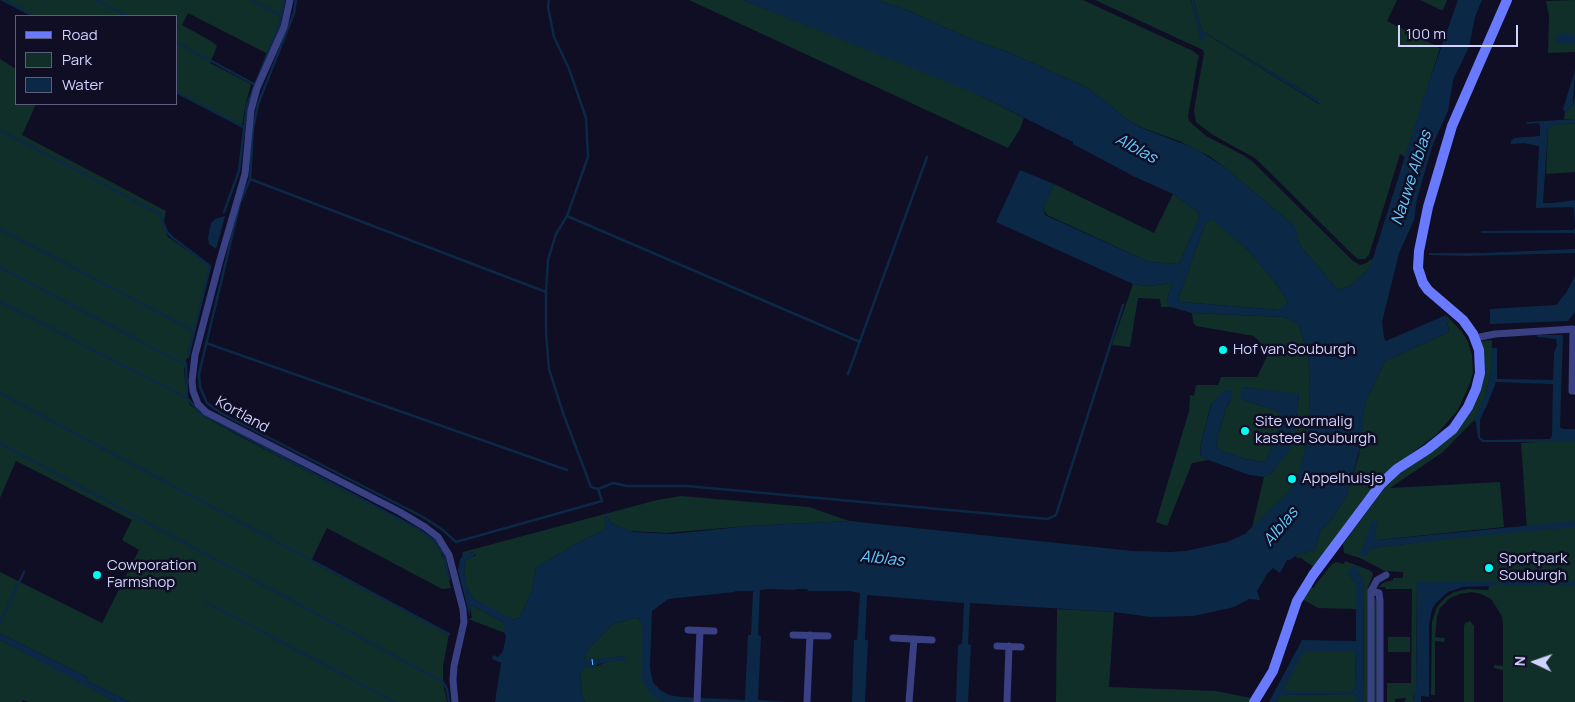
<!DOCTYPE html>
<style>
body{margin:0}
#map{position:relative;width:1575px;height:702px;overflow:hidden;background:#0f0e25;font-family:Manrope,sans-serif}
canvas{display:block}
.legend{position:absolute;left:15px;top:15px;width:162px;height:90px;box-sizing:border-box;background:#0f0e25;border:1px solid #5d5d7c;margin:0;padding:6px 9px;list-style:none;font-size:15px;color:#d2d3ff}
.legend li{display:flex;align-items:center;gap:10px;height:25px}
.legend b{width:25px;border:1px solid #5d5d7c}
.north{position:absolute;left:1510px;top:637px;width:50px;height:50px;-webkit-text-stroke:4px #0f0e25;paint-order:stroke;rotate:273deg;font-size:14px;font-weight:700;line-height:20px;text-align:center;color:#d2d3ff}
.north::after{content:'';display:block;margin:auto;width:18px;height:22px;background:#d2d3ff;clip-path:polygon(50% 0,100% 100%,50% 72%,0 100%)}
.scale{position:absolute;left:1398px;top:25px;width:120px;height:22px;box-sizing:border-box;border:2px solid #d2d3ff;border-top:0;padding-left:6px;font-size:15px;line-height:18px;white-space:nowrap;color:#d2d3ff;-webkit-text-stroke:4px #0f0e25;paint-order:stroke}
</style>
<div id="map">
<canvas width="1575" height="702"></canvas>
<ul class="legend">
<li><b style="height:6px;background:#697aff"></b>Road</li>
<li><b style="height:14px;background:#112f29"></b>Park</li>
<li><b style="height:14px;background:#0b2946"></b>Water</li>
</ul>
<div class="north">N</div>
<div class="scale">100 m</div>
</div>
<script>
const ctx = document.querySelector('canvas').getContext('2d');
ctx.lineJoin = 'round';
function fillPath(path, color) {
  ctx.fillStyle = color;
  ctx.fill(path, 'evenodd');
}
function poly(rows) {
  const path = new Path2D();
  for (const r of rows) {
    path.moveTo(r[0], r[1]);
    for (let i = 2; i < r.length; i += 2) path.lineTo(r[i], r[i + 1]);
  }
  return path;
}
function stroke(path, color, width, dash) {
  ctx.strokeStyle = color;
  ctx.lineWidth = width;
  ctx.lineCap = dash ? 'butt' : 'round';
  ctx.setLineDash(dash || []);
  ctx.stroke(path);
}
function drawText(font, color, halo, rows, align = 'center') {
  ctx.font = font + ' Manrope,sans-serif';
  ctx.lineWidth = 5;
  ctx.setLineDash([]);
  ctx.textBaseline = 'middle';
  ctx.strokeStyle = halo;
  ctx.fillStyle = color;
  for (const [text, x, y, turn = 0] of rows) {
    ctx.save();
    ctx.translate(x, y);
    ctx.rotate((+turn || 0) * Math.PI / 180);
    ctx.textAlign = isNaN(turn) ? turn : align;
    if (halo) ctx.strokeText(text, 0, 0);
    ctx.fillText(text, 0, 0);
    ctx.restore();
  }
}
const green = poly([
 [0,0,286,0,280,27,268,54,188,13,182,25,211,41,217,46,210,63,251,84,245,107,242,127,176,92,176,16,31,16],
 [689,0,743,0,951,82,979,95,1024,118,1020,129,1008,148],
 [878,0,1083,0,1193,51,1199,56,1198,60,1188,116,1189,121,1206,136,1243,155,1253,162,1353,261,1360,265,1366,263,1373,258,1371,264,1367,271,1350,286,1338,290,1302,248,1297,239,1297,232,1291,223,1223,166,1209,156,1179,141,1143,128,1128,120,1088,88,1075,82,1008,52,968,38,907,10],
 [1095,0,1191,0,1199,32,1204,36,1209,36,1319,104,1319,100,1202,31,1194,0,1397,0,1387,21,1440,48,1405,157,1400,154,1369,255,1365,259,1358,259,1352,254,1255,158,1213,135,1196,122,1194,110,1204,53,1203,50],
 [1420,0,1447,0,1443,10,1441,10],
 [1575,0,1575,52,1548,53,1549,16,1546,1],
 [0,59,16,69,16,104,36,104,22,135,166,211,164,221,166,232,168,237,211,267,189,349,184,370,187,397,190,405,207,418,241,437,423,531,433,540,439,549,444,560,451,588,442,589,327,528,311,561,449,634,443,666,443,683,447,702,130,702,88,681,87,677,0,633,0,572,102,623,139,550,122,540,132,520,16,461,0,498],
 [1575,97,1575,119,1564,119,1565,112,1573,105],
 [1575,123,1575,172,1546,174,1548,129,1554,125],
 [1054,184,1154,233,1173,194,1198,212,1199,218,1179,264,1149,262,1047,215,1043,209],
 [1211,219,1213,219,1248,250,1275,282,1288,302,1280,310,1181,302,1178,299,1204,227,1207,221],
 [1172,283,1167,300,1170,307,1161,307,1160,299,1138,298,1130,347,1112,345,1133,284,1147,286],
 [1192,313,1284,317,1298,323,1308,354,1310,385,1308,438,1300,470,1288,495,1286,494,1252,528,1264,477,1271,474,1275,469,1295,428,1299,395,1244,387,1241,399,1277,411,1280,415,1281,423,1267,459,1264,462,1245,459,1220,450,1217,447,1216,444,1226,408,1231,400,1232,391,1211,404,1201,443,1200,455,1203,458,1209,460,1192,463,1167,526,1156,522,1189,411,1190,395,1194,396,1196,385,1218,385,1221,377,1257,377,1269,352,1254,336,1196,326,1193,322],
 [1446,315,1462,332,1468,342,1472,355,1473,373,1470,383,1458,410,1437,434,1392,468,1379,480,1365,497,1315,568,1301,558,1295,557,1298,554,1315,550,1320,532,1333,517,1346,497,1359,455,1364,410,1366,401,1385,361,1449,332],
 [1492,340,1491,371,1486,393,1475,419,1443,452,1390,488,1500,482,1504,527,1378,540,1374,537,1377,522,1360,555,1372,548,1527,529,1521,443,1575,440,1575,702,1503,702,1503,670,1494,668,1494,665,1503,666,1503,625,1502,616,1491,599,1481,594,1472,592,1460,594,1450,598,1440,608,1437,617,1435,637,1445,638,1444,642,1435,641,1435,695,1431,695,1432,622,1437,607,1445,598,1454,592,1468,589,1488,590,1489,586,1497,586,1496,582,1417,582,1416,692,1413,696,1413,702,1405,702,1406,698,1395,699,1395,702,1387,702,1387,683,1411,683,1412,589,1386,589,1385,587,1379,587,1383,583,1393,580,1393,578,1403,578,1403,572,1385,571,1360,558,1344,553,1343,544,1386,486,1394,477,1427,455,1471,406,1481,341],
 [681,496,809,507,849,521,748,526,666,533,630,531,611,523,607,516,606,516,604,517,606,527,603,531,575,544,536,568,532,590,520,617,514,620,478,602,473,598,466,586,464,570,466,560,476,555,473,552,462,556,463,552,657,500],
 [1345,561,1369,570,1372,572,1373,575,1368,587,1369,702,1364,702,1363,579,1357,572,1348,573,1356,583,1356,609,1318,608,1302,599,1310,586,1313,588,1332,564,1336,562,1344,564],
 [1376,597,1378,600,1378,702,1374,702,1374,602],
 [472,605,504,623,505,633,468,619,472,618,470,607],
 [1057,609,1114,612,1109,687,1216,691,1251,698,1249,702,1056,702],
 [634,618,639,619,642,626,642,680,661,701,665,702,585,702,582,696,580,673,587,666,591,668,624,656,585,661,584,657,588,649,613,624],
 [1470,621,1474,626,1474,702,1464,702,1464,626,1465,623],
 [1388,637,1410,637,1410,652,1388,652],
 [0,640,69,676,116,702,28,702,23,700,22,702,0,702],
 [1303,651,1355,651,1356,687,1352,691,1285,691,1283,690],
 [1353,694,1356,696,1356,702,1276,702,1280,695]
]);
const water = poly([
 [743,0,878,0,907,10,968,38,1008,52,1075,82,1088,88,1128,120,1142,128,1194,148,1223,166,1291,223,1297,232,1297,239,1302,248,1338,290,1350,286,1358,279,1367,271,1373,258,1424,96,1458,0,1482,0,1475,17,1469,47,1453,80,1448,111,1433,144,1417,199,1414,220,1399,253,1382,322,1384,338,1386,341,1446,315,1449,332,1385,361,1366,401,1364,410,1362,440,1350,485,1346,497,1333,517,1320,532,1315,550,1298,554,1290,560,1287,560,1280,573,1273,568,1267,574,1257,591,1260,600,1249,599,1234,607,1194,616,1151,617,1114,612,970,603,968,644,971,645,968,702,956,702,958,645,962,644,964,603,867,595,865,640,868,640,865,702,852,702,854,640,857,640,860,593,849,591,808,591,807,589,796,589,795,590,769,589,760,590,758,635,761,636,758,700,787,702,665,702,656,699,650,693,642,681,642,626,639,619,634,618,613,624,588,649,586,659,584,658,585,661,588,660,592,657,595,659,624,656,626,657,625,660,598,664,592,669,587,666,580,673,582,696,585,702,495,702,501,663,492,659,493,655,498,657,503,651,506,637,504,630,504,623,472,605,470,607,470,617,458,571,460,559,465,554,474,552,476,553,472,557,466,560,464,570,466,586,473,598,514,620,520,617,532,590,536,568,575,544,603,531,606,527,604,516,607,516,611,523,633,532,672,534,748,526,849,521,1133,551,1170,552,1186,551,1227,542,1245,534,1286,494,1288,494,1300,469,1308,438,1310,385,1308,354,1298,323,1284,317,1192,313,1170,307,1167,300,1172,283,1146,286,1133,284,996,222,1020,170,1054,184,1043,209,1045,215,1149,262,1179,264,1199,218,1198,212,1173,194,1135,177,1073,144,1073,142,979,95],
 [1211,219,1248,250,1275,282,1288,302,1279,310,1181,302,1178,299,1204,227,1207,221],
 [735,591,753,591,751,635,748,635,745,700,681,697,669,695,660,690,653,682,650,668,652,611,668,599,735,592],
 [1191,0,1194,0,1202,31,1319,100,1320,104,1209,36,1204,36,1203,41,1199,40,1199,32],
 [1559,33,1572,33,1575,36,1575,43,1573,44,1558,44,1555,37],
 [1575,70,1573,105,1565,112,1563,109],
 [1575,119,1575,123,1554,125,1548,129,1543,203,1552,203,1575,200,1575,226,1574,209,1572,207,1536,208,1539,146,1524,143,1511,144,1511,141,1514,138,1540,136,1540,125,1538,123,1527,124,1527,122],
 [225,216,216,249,209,244,208,238,211,223,215,219],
 [1575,228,1575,235,1574,233,1481,233,1481,231,1573,230],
 [1575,249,1575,253,1466,256,1429,255,1429,253,1483,253],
 [1575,276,1575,312,1568,321,1490,324,1490,309,1556,305,1566,293],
 [1537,335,1563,335,1560,427,1563,429,1575,429,1575,442,1482,442,1478,438,1476,423,1474,419,1486,393,1491,371,1491,348,1497,348,1497,379,1553,380,1554,353,1557,345,1556,339,1537,337],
 [1496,382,1553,384,1552,436,1550,439,1487,440,1484,440,1480,437,1480,419,1487,405],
 [1243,387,1299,394,1295,428,1290,450,1271,474,1264,477,1249,475,1203,458,1200,455,1201,444,1211,405,1217,396,1226,390,1230,390,1233,393,1232,397,1226,408,1216,444,1217,447,1220,450,1245,459,1264,462,1267,459,1281,423,1280,415,1277,411,1241,399,1240,395],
 [1373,520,1378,522,1374,537,1379,540,1575,521,1575,527,1459,538,1372,548,1365,557,1359,555],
 [1353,565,1359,568,1357,572,1363,579,1364,702,1356,702,1356,696,1353,694,1280,695,1276,702,1269,702,1302,640,1356,641,1356,583,1348,573],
 [1304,651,1355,651,1356,687,1352,691,1285,691,1284,689],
 [1417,582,1497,582,1497,586,1462,587,1457,589,1448,592,1436,603,1432,609,1429,625,1429,697,1421,696,1421,702,1413,702,1414,693,1416,691],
 [1502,582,1575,582,1575,586,1502,586],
 [0,633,87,677,88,681,130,702,116,702,0,640]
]);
const stream = poly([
 [3,0,34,16],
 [96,0,127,16],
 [251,0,282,16],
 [296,0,294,13,258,104,253,129,250,179,240,203,199,374,200,387,207,403,221,413,423,517,443,530,456,542,602,501,598,489],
 [549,0,548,7,554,37,569,69,586,118,588,157,567,216,556,234,548,260,546,292,546,333,549,369,563,413,591,487,598,489,613,483,627,486,687,486,1048,519,1056,515,1123,305],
 [176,42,254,84],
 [176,92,243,127],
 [0,130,160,214,167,232,173,238,210,266,188,357],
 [250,179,546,292],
 [224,212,239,171,247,105,279,25,284,0],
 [567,216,860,342],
 [0,229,194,331],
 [0,267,185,365],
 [0,302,187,398],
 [206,343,567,470],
 [186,363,187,398,200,413,418,529,435,541,444,555,449,579],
 [848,374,927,157],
 [0,393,449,634],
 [0,443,443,682,447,689,449,702],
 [206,602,395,702],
 [0,623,24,572]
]);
const ferry = poly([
 [592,659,593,667]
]);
const street = poly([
 [290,0,284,27,257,88,251,110,245,174,220,260,195,355,192,381,193,391,198,404,206,412,400,512,425,527,438,537,449,555,463,609,464,622,454,666,453,680,455,702],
 [1475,338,1495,334,1573,329,1572,391,1575,391],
 [1371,591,1379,593,1380,601,1380,702],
 [688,630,714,631],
 [793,635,828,636],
 [893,638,932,640],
 [997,646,1021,647],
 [697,702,700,631],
 [807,702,810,635],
 [909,702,914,639],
 [1007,702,1009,646],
 [1371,702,1371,591,1377,580,1386,575]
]);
const secondary = poly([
 [1254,702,1273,671,1297,601,1313,575,1381,484,1397,469,1428,449,1453,429,1468,407,1476,389,1480,373,1479,350,1473,334,1463,320,1428,290,1423,283,1418,268,1419,251,1428,207,1452,126,1507,0]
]);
const markers = [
 [1223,350,5,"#00fdf2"],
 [1245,431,5,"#00fdf2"],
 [1292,479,5,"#00fdf2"],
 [1489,568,5,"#00fdf2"],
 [97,575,5,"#00fdf2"]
];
const poiNames = [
 ["Hof van Souburgh",1233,350],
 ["Site voormalig",1255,422],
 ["kasteel Souburgh",1255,439],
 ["Appelhuisje",1302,479],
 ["Sportpark",1499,559],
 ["Souburgh",1499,576],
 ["Cowporation",107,566],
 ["Farmshop",107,583]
];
const streetNames = [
 ["Kortland",242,415,29]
];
const waterNames = [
 ["Alblas",1136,149,29],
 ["Nauwe Alblas",1412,178,-72],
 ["Alblas",1281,527,-50],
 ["Alblas",882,559,6]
];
fillPath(green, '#112f29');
fillPath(water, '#0b2946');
stroke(stream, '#0b2946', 2.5);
stroke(ferry, '#60ccff', 1, [6, 5]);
stroke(street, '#394084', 7);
stroke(secondary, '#697aff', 10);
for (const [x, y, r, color] of markers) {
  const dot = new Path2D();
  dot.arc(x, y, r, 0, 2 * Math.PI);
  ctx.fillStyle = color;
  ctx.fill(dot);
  stroke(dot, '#0f0e25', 2);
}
drawText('15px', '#d2d3ff', '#0f0e25', poiNames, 'left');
drawText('15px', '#d2d3ff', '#0f0e25', streetNames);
drawText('italic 16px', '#60ccff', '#0f0e25', waterNames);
</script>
